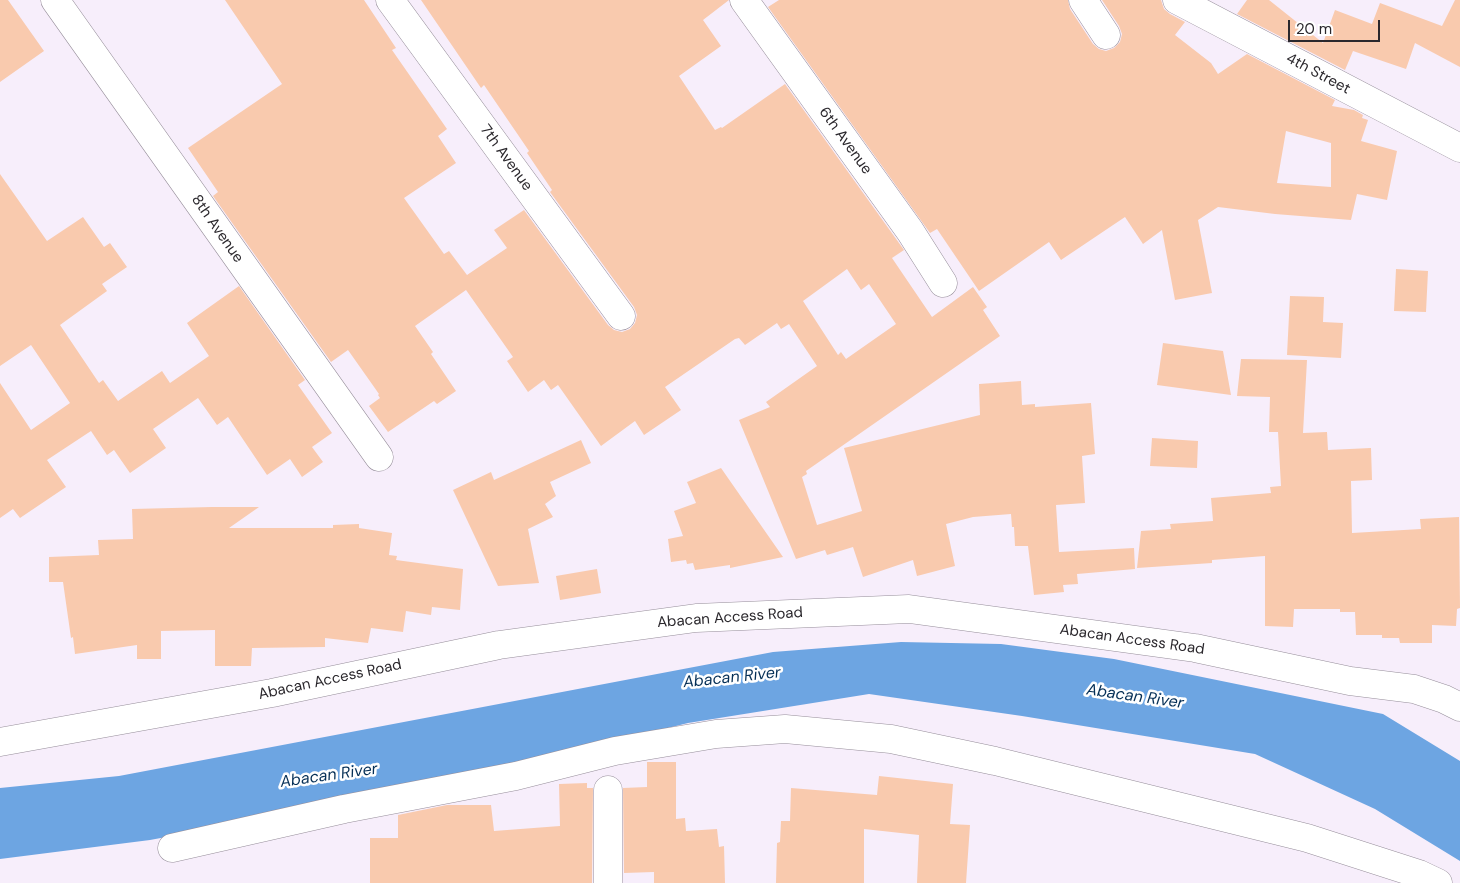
<!DOCTYPE html>
<style>
body{margin:0}
#map{position:relative;width:1460px;height:883px;overflow:hidden;background:#f7eefb;font-family:"DM Sans",sans-serif}
canvas{display:block}
.scale{position:absolute;left:1288px;top:20px;width:92px;height:22px;box-sizing:border-box;border:2px solid #2b282d;border-top:0;padding-left:6px;font-size:15px;line-height:18px;white-space:nowrap;color:#2b282d;-webkit-text-stroke:4px #fff;paint-order:stroke}
</style>
<div id="map">
<canvas width="1460" height="883"></canvas>
<div class="scale">20 m</div>
</div>
<script>
const ctx = document.querySelector('canvas').getContext('2d');
ctx.lineJoin = 'round';
function fillPath(path, color) {
  ctx.fillStyle = color;
  ctx.fill(path, 'evenodd');
}
function poly(rows) {
  const path = new Path2D();
  for (const r of rows) {
    path.moveTo(r[0], r[1]);
    for (let i = 2; i < r.length; i += 2) path.lineTo(r[i], r[i + 1]);
  }
  return path;
}
function stroke(path, color, width, dash) {
  ctx.strokeStyle = color;
  ctx.lineWidth = width;
  ctx.lineCap = dash ? 'butt' : 'round';
  ctx.setLineDash(dash || []);
  ctx.stroke(path);
}
function drawText(font, color, halo, rows, align = 'center') {
  ctx.font = font + ' "DM Sans",sans-serif';
  ctx.lineWidth = 5;
  ctx.setLineDash([]);
  ctx.textBaseline = 'middle';
  ctx.strokeStyle = halo;
  ctx.fillStyle = color;
  for (const [text, x, y, turn = 0] of rows) {
    ctx.save();
    ctx.translate(x, y);
    ctx.rotate((+turn || 0) * Math.PI / 180);
    ctx.textAlign = isNaN(turn) ? turn : align;
    if (halo) ctx.strokeText(text, 0, 0);
    ctx.fillText(text, 0, 0);
    ctx.restore();
  }
}
const water = poly([
 [901,642,1001,644,1114,659,1383,714,1460,761,1460,861,1375,809,1255,754,1022,716,869,694,688,723,427,788,150,840,0,859,0,788,119,776,773,652]
]);
const building = poly([
 [0,0,8,0,44,51,0,82],
 [225,0,364,0,396,48,392,50,447,129,438,136,456,163,404,198,444,254,449,251,467,275,507,248,494,230,524,210,608,325,614,330,622,332,630,329,635,323,637,315,634,307,550,192,552,190,527,153,529,151,484,85,481,88,421,0,729,0,703,20,721,46,679,76,715,130,721,127,722,128,785,84,904,250,892,258,932,317,973,287,987,307,983,310,1000,336,806,471,807,474,802,477,817,525,862,511,844,448,980,415,979,384,1021,381,1022,405,1035,404,1035,407,1091,403,1095,454,1082,456,1085,503,1056,505,1059,552,1134,548,1135,569,1077,574,1078,584,1063,585,1064,592,1034,595,1028,546,1015,546,1014,527,1012,527,1011,514,973,517,946,524,955,566,917,576,913,560,863,577,853,547,827,555,825,550,796,559,739,420,770,407,766,402,817,366,789,324,781,329,777,323,745,345,739,338,735,339,665,387,681,410,644,435,635,421,601,446,558,385,551,390,544,380,528,392,507,361,513,357,466,290,415,326,433,352,431,354,456,391,437,404,434,401,388,432,369,406,380,398,378,395,379,394,348,350,331,362,213,196,218,192,188,148,282,84],
 [847,269,861,290,869,284,896,324,846,359,841,352,838,355,803,301],
 [779,0,1068,0,1070,9,1093,44,1099,49,1106,51,1114,48,1120,42,1122,34,1119,26,1102,0,1161,0,1164,9,1170,14,1185,22,1175,35,1211,63,1218,74,1247,54,1335,100,1332,106,1354,110,1363,115,1362,118,1368,120,1361,141,1397,151,1387,200,1357,194,1351,220,1275,214,1218,207,1198,220,1212,293,1175,300,1162,230,1143,244,1125,217,1061,260,1049,242,979,291,937,229,930,233,768,7],
 [1286,131,1331,143,1331,187,1277,183],
 [1247,0,1269,0,1323,43,1335,10,1372,24,1380,3,1442,26,1455,0,1460,0,1460,67,1415,43,1406,69,1353,51,1345,70,1237,14],
 [0,174,47,241,83,217,104,247,110,243,127,267,102,284,107,291,60,325,99,383,103,380,118,401,162,371,170,383,209,356,187,323,239,286,305,380,298,385,332,433,312,447,323,462,302,477,290,459,267,475,228,417,217,425,198,398,153,429,166,448,130,473,114,450,107,455,91,431,47,460,66,487,20,518,13,509,0,518,0,383,31,430,70,403,31,345,0,366],
 [1396,269,1428,271,1426,312,1394,311],
 [1290,296,1324,297,1323,322,1343,323,1341,358,1287,355],
 [1163,343,1223,351,1231,395,1157,385],
 [1241,359,1307,360,1303,433,1327,432,1328,450,1371,448,1372,480,1351,481,1352,533,1421,529,1420,519,1459,517,1460,608,1457,609,1456,626,1432,625,1432,643,1400,643,1399,638,1382,638,1382,635,1356,635,1355,612,1340,612,1340,609,1294,609,1293,627,1265,626,1265,556,1212,560,1212,563,1137,568,1141,531,1171,529,1170,524,1213,521,1211,498,1271,493,1270,487,1281,486,1278,432,1269,432,1270,397,1237,396],
 [1152,438,1198,441,1197,468,1150,466],
 [581,440,591,463,550,482,556,496,545,504,553,517,528,529,539,583,498,586,453,490,491,472,494,480],
 [721,468,783,557,730,568,730,565,695,570,693,563,687,564,686,560,671,562,668,539,683,536,674,511,696,503,687,482],
 [212,507,259,507,229,528,333,528,333,525,359,524,359,528,392,533,389,555,397,556,396,560,463,569,460,610,432,607,431,615,406,611,403,632,371,628,368,643,325,638,325,647,252,648,251,666,215,666,215,630,161,631,161,659,137,659,137,645,75,654,73,637,71,638,63,582,49,582,49,557,99,555,98,540,133,539,132,509],
 [597,569,601,593,560,600,556,576],
 [647,762,676,762,676,819,685,818,686,831,717,829,719,847,724,846,725,883,654,883,654,872,624,873,623,788,647,787],
 [879,776,953,784,950,824,970,825,966,883,917,883,919,835,864,829,864,883,776,883,777,843,780,842,781,821,790,821,791,788,877,795],
 [587,783,587,788,593,788,592,883,370,883,370,838,398,838,398,815,447,805,491,805,494,831,560,826,559,784]
]);
const street = poly([
 [55,0,379,457],
 [390,0,621,316],
 [744,0,910,231,943,283],
 [1083,0,1106,35],
 [1177,0,1460,148],
 [172,848,344,809,516,776,615,751,716,734,785,729,891,739,995,761,1307,838,1419,874,1438,883],
 [608,883,608,790]
]);
const secondary = poly([
 [0,742,272,693,499,645,696,618,909,609,1195,648,1350,681,1414,689,1444,699,1460,707]
]);
const streetNames = [
 ["4th Street",1318,74,28],
 ["6th Avenue",845,141,54],
 ["7th Avenue",506,158,54],
 ["8th Avenue",217,229,55],
 ["Abacan Access Road",730,618,-4],
 ["Abacan Access Road",1132,640,8],
 ["Abacan Access Road",330,680,-12]
];
const waterNames = [
 ["Abacan River",732,678,-6],
 ["Abacan River",1135,697,8],
 ["Abacan River",329,776,-8]
];
fillPath(water, '#6da5e2');
fillPath(building, '#f9caae');
stroke(street, '#968e9a', 29);
stroke(secondary, '#968e9a', 29);
stroke(street, '#fff', 28);
stroke(secondary, '#fff', 28);
drawText('15px', '#2b282d', '#fff', streetNames);
drawText('italic 16px', '#052f56', '#fff', waterNames);
</script>
